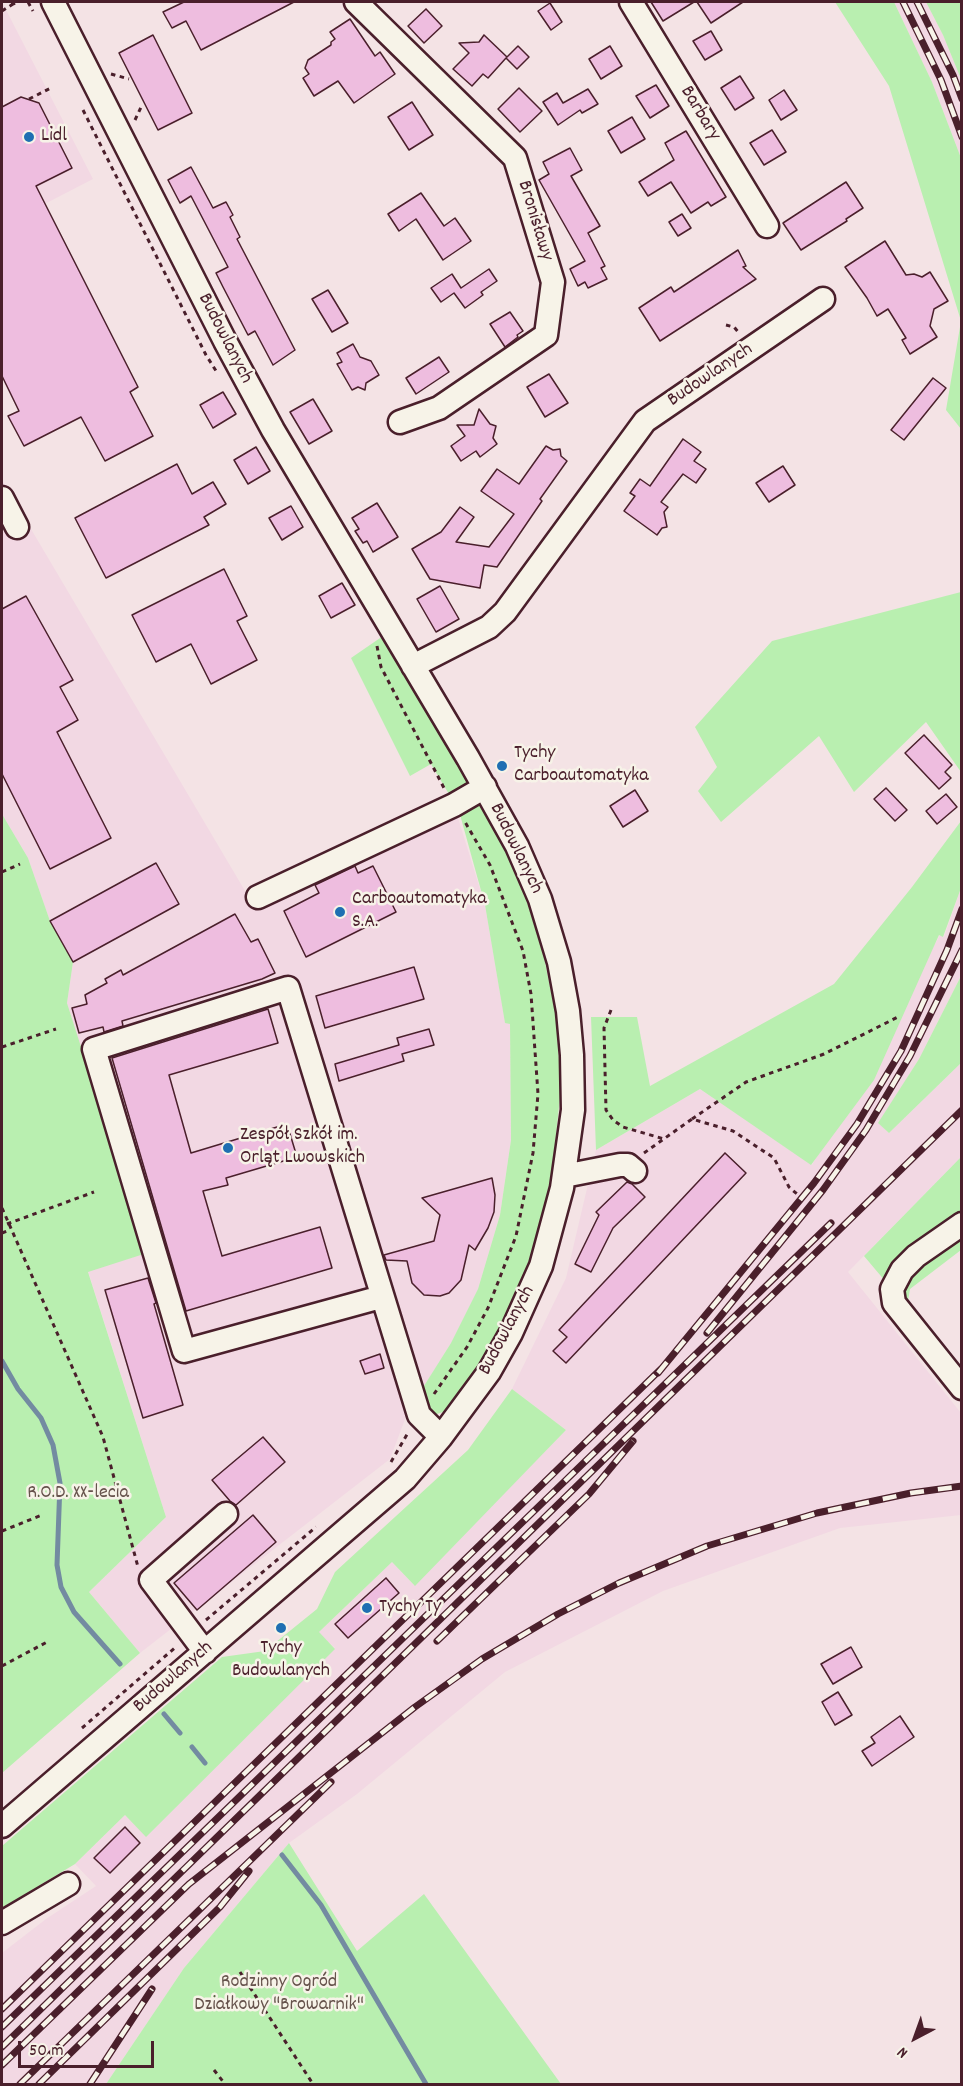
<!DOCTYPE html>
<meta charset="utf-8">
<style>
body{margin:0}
#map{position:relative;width:963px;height:2086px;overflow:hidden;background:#f4e3e5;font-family:Dekko,sans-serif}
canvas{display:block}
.frame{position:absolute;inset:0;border:3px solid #4a1f2b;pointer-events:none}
.north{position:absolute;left:885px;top:2008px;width:60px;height:60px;-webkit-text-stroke:4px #f7f3e8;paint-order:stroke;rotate:221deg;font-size:16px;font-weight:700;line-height:24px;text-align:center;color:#4a1f2b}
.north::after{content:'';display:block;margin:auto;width:21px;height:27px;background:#4a1f2b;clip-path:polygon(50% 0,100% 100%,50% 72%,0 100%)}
.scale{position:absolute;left:18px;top:2041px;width:136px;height:27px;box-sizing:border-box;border:3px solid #4a1f2b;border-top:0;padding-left:8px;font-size:18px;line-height:21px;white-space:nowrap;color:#4a1f2b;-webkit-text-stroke:4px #f7f3e8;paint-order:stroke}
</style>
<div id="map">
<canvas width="963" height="2086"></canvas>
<div class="frame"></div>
<div class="north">N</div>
<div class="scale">50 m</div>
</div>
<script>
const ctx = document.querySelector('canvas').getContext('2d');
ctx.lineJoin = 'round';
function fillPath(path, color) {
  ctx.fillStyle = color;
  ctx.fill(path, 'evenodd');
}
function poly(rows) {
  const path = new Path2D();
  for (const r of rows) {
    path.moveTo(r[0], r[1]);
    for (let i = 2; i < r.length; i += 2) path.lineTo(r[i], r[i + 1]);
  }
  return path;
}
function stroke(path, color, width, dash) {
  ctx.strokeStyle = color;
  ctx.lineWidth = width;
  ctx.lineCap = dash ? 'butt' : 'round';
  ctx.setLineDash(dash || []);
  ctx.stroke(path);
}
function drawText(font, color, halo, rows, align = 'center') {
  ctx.font = font + ' Dekko,sans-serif';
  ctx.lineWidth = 5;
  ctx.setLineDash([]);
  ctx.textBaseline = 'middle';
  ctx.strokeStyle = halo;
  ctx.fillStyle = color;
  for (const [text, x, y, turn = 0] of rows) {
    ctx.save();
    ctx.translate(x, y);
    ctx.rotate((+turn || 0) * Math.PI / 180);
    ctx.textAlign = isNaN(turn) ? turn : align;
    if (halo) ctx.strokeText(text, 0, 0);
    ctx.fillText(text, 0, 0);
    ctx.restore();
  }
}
const built = poly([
 [2,2,93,179,2,226],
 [894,2,926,2,943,35,961,79,961,158,932,82],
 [2,480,251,901,454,805,485,905,505,1022,510,1024,511,1140,500,1215,478,1289,451,1343,407,1414,390,1459,140,1653,89,1592,166,1517,88,1271,146,1253,67,1003,73,962,50,921,28,858,2,814],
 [961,888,961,976,919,1059,879,1123,889,1133,961,1063,961,1157,848,1272,961,1413,961,1515,840,1528,663,1591,505,1672,357,1794,289,1843,184,1968,106,2084,2,2084,2,1953,46,1919,96,1886,75,1864,125,1815,146,1836,335,1648,318,1633,392,1562,414,1585,566,1430,512,1389,566,1278,596,1150,700,1089,812,1165,940,935,944,937]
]);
const green = poly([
 [835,2,894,2,932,82,961,158,961,429,946,410,961,321,889,86],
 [926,2,961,2,961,79,943,35],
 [961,592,961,772,926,722,854,792,819,736,721,822,698,791,717,767,695,727,772,641],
 [383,636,389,651,487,814,521,882,544,957,556,1017,561,1088,552,1172,535,1246,510,1307,474,1375,446,1411,434,1415,417,1397,451,1343,478,1289,500,1215,511,1140,510,1024,505,1023,485,905,459,811,431,764,410,776,351,658],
 [2,814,28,858,50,921,73,962,67,1003,147,1253,88,1272,166,1517,89,1592,140,1653,2,1773],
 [961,821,961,888,943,937,939,935,874,1080,811,1165,700,1089,596,1150,591,1017,637,1017,650,1086,834,984,912,887],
 [961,976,961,1063,889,1133,878,1123,919,1059],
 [961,1157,961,1250,910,1289,907,1307,864,1256],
 [512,1389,566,1430,415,1586,392,1562,319,1632,335,1649,146,1837,125,1815,75,1864,2,1908,2,1846,222,1657,265,1651,317,1609,335,1572,468,1450],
 [289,1843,357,1951,424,1894,561,2084,106,2084,184,1968]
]);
const stream = poly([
 [2,1361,18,1389,41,1418,53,1445,60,1483,57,1565,61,1587,74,1612,120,1664],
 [164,1714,180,1733],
 [192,1747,205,1763],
 [282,1855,321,1905,426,2084]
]);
const building = poly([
 [184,2,294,2,201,50,186,21,172,28,163,12,184,2],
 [651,2,694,2,663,21,651,2],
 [697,2,743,2,711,23,697,2],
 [550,3,562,22,551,30,538,11,550,3],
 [426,9,442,26,424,43,408,26,426,9],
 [350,19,375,56,380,52,395,74,354,103,338,81,314,96,303,78,309,74,305,68,308,60,331,45,331,42,335,39,330,32,350,19],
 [711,31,722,50,705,60,693,41,711,31],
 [153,35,192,113,158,130,119,53,153,35],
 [484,35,507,57,518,46,529,57,517,69,506,58,488,78,483,74,472,86,453,69,469,53,459,43,479,42,484,35],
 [610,46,622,66,601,79,589,59,610,46],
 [740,76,754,98,735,110,721,88,740,76],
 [656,85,669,106,650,118,636,96,656,85],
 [519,88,542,111,520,132,498,109,519,88],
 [588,89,598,104,582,113,580,110,558,125,543,102,557,93,563,103,588,89],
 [784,90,797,110,781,120,769,100,784,90],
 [21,97,39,103,72,168,36,186,138,387,130,392,153,436,105,461,81,417,24,446,8,416,19,411,2,376,2,107,21,97],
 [412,102,433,135,409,150,388,117,412,102],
 [632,117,645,139,621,153,608,131,632,117],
 [772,130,786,152,764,165,750,143,772,130],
 [686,131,726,197,711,206,708,202,691,213,671,182,648,196,639,182,674,160,665,143,686,131],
 [570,148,582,170,571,176,600,226,588,233,605,266,601,268,607,279,588,288,585,282,578,286,570,269,585,261,539,180,549,174,543,162,570,148],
 [191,167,213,208,226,202,233,215,230,217,240,237,237,239,295,350,273,365,255,331,248,335,223,287,216,273,228,267,191,196,180,203,168,180,191,167],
 [846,182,863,208,846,219,847,221,801,250,783,223,846,182],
 [421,193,444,226,455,218,471,241,443,260,416,219,399,231,388,214,421,193],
 [682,214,691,228,678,236,669,222,682,214],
 [885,241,906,275,914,274,922,277,930,272,948,301,934,309,930,326,937,337,910,354,902,340,906,338,888,309,877,316,867,298,845,267,885,241],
 [738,250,746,266,743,267,756,279,660,341,639,308,671,287,674,292,738,250],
 [489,269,497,281,481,292,483,295,465,308,454,293,441,302,431,288,452,274,461,288,489,269],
 [328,290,348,323,332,332,312,299,328,290],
 [510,312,523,331,517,335,518,337,505,347,490,324,510,312],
 [353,344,360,357,371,361,379,375,366,383,365,390,358,387,352,390,337,364,342,362,337,353,353,344],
 [439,357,449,372,416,394,406,378,439,357],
 [549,374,568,403,545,417,527,387,549,374],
 [933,378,946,388,904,440,891,430,933,378],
 [223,392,236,414,213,428,200,405,223,392],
 [313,399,332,431,309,444,290,412,313,399],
 [479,409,490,424,496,426,493,438,497,444,480,457,476,451,461,461,451,446,465,436,457,425,474,425,479,409],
 [683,439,701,452,694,461,706,469,696,483,683,474,661,502,668,507,664,512,667,527,662,528,657,535,624,511,635,496,630,493,640,479,650,486,683,439],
 [546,446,553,450,560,449,561,456,567,461,540,499,542,501,497,567,484,565,480,588,430,579,412,549,441,532,460,507,474,517,456,542,489,547,514,514,481,491,497,469,519,484,546,446],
 [256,447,270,471,248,484,234,460,256,447],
 [177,464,192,494,213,482,226,504,204,517,209,525,106,578,75,518,177,464],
 [783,466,795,485,769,502,756,483,783,466],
 [377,503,398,537,373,552,367,541,363,543,355,531,359,529,352,518,377,503],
 [291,506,303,527,282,540,269,518,291,506],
 [224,569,247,616,237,621,257,660,211,684,191,644,156,662,132,615,224,569],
 [342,583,355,605,331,618,319,596,342,583],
 [440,586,459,619,436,632,417,599,440,586],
 [26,596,73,680,60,687,78,720,57,732,111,838,50,869,2,774,2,609,26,596],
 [924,735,952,765,945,772,951,778,939,789,905,753,924,735],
 [886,788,907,810,895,821,874,799,886,788],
 [635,790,648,811,623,827,610,806,635,790],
 [946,794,957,807,937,824,926,811,946,794],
 [156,863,179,904,73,962,50,921,156,863],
 [355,866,358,873,373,866,396,912,306,957,284,911,319,893,315,885,355,866],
 [235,914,251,942,258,939,275,973,262,979,122,1021,123,1026,104,1032,103,1027,79,1033,72,1008,87,1004,85,995,107,983,105,979,121,970,123,975,235,914],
 [414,967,424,999,325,1028,316,996,414,967],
 [268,1009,278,1043,169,1075,191,1153,287,1124,297,1157,226,1178,228,1185,203,1191,222,1256,320,1227,332,1268,186,1311,112,1058,268,1009],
 [429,1029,434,1045,402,1054,404,1061,339,1081,335,1064,399,1045,397,1038,429,1029],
 [725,1153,746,1173,566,1363,553,1351,567,1337,559,1330,725,1153],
 [492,1178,495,1195,494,1212,488,1228,475,1250,469,1245,461,1280,449,1293,440,1296,424,1295,412,1283,407,1261,386,1260,384,1255,434,1241,440,1215,422,1198,492,1178],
 [627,1182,632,1184,645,1197,613,1228,591,1272,575,1264,599,1215,596,1212,627,1182],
 [148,1278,156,1303,154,1304,183,1405,143,1418,105,1290,148,1278],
 [380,1354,384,1368,365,1374,360,1361,380,1354],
 [263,1437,285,1462,236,1505,230,1501,212,1480,263,1437],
 [253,1515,276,1542,197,1610,174,1583,253,1515],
 [386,1578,399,1593,348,1638,335,1624,386,1578],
 [851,1647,862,1667,833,1684,821,1664,851,1647],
 [838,1692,852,1715,835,1725,822,1702,838,1692],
 [900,1716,914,1737,872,1766,862,1751,875,1743,871,1737,900,1716],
 [125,1827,140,1843,110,1873,94,1858,125,1827]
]);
const path = poly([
 [12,2,13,4,18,2],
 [28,2,33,11],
 [2,11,13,4],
 [111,74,129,79],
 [29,99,53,87],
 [83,110,206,355,218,374],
 [135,120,142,105],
 [726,325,734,327,739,333],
 [377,646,381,667,444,788],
 [2,872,20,864],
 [611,1010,604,1028,606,1110,613,1120,623,1127,664,1139],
 [2,1047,56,1029],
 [692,1119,746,1082,824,1054,898,1017],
 [644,1153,692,1119,733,1131,774,1158,789,1187,797,1194],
 [2,1208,103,1437,138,1567],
 [7,1224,94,1192],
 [2,1233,10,1230],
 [434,1394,467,1347,488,1308,516,1236,533,1153,538,1094,531,994,523,951,490,865,465,822],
 [391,1462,409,1431],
 [2,1531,42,1515],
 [206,1620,316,1527],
 [2,1666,47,1642],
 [82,1728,177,1646],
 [240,1972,313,2084],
 [214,2070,225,2084]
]);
const minor = poly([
 [356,2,515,158,553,282,546,335,439,408,400,422],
 [631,2,767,226],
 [2,498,17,527],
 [413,666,489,627,505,612,645,421,823,299],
 [258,897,454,805,485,787],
 [564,1176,620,1165,628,1165,635,1171],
 [962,1224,916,1256,902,1270,892,1289,894,1303,962,1388],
 [381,1297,184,1351,94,1049,288,988,419,1415,441,1437],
 [205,1652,151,1580,226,1514],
 [2,1826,405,1479,441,1437,489,1372,511,1333,541,1266,562,1188,573,1110,572,1055,568,1011,559,962,540,899,517,846,468,758,273,430,225,341,53,2],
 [2,1923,68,1884]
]);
const rail = poly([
 [903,2,941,80,962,137],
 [917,2,953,75,962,99],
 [707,1333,823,1190,866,1130,910,1056,962,950],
 [658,1373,814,1183,857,1124,901,1051,947,950,962,909],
 [437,1641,589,1494,633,1441],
 [2,2009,662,1368],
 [2,2027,831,1223],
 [2,2047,962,1110],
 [2,2065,189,1884,415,1707,482,1659,558,1614,619,1583,707,1546,817,1513,911,1493,962,1486],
 [20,2084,331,1782],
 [39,2084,220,1907,249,1871],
 [90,2084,152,1989]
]);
const markers = [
 [29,137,6,"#1f6fb2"],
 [502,766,6,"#1f6fb2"],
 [340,912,6,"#1f6fb2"],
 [228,1148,6,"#1f6fb2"],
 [367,1608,6,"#1f6fb2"],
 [281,1628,6,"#1f6fb2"]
];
const streetNames = [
 ["Barbary",699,114,59],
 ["Bronisławy",534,221,73],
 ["Budowlanych",224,339,63],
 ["Budowlanych",711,376,-34],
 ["Budowlanych",515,849,64],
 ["Budowlanych",508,1331,-62],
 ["Budowlanych",174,1678,-41]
];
const poiNames = [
 ["Lidl",41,137],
 ["Tychy",514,754],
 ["Carboautomatyka",514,777],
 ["Carboautomatyka",352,900],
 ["S.A.",352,923],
 ["Zespół Szkół im.",240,1136],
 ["Orląt Lwowskich",240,1159],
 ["Tychy Ty",379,1608],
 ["Tychy",281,1649,"center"],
 ["Budowlanych",281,1672,"center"]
];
const parkNames = [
 ["R.O.D. XX-lecia",78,1494],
 ["Rodzinny Ogród",279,1983],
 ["Działkowy \"Browarnik\"",279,2006]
];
fillPath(built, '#f2d8e3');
fillPath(green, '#b9efb0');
stroke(stream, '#738ba1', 5);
fillPath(building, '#eebddf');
stroke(building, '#4a1f2b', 1.5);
stroke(minor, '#4a1f2b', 27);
stroke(path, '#4a1f2b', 3, [4.5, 4.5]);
stroke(minor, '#f7f3e8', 22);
stroke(rail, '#4a1f2b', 7);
stroke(rail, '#f7f3e8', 4.5, [14]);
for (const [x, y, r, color] of markers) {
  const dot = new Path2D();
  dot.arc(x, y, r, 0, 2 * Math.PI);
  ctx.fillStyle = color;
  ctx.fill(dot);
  stroke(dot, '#f7f3e8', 2);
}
drawText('20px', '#4a1f2b', '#f7f3e8', streetNames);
drawText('20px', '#4a1f2b', '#f7f3e8', poiNames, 'left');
drawText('20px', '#66534c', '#f7f3e8', parkNames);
</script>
